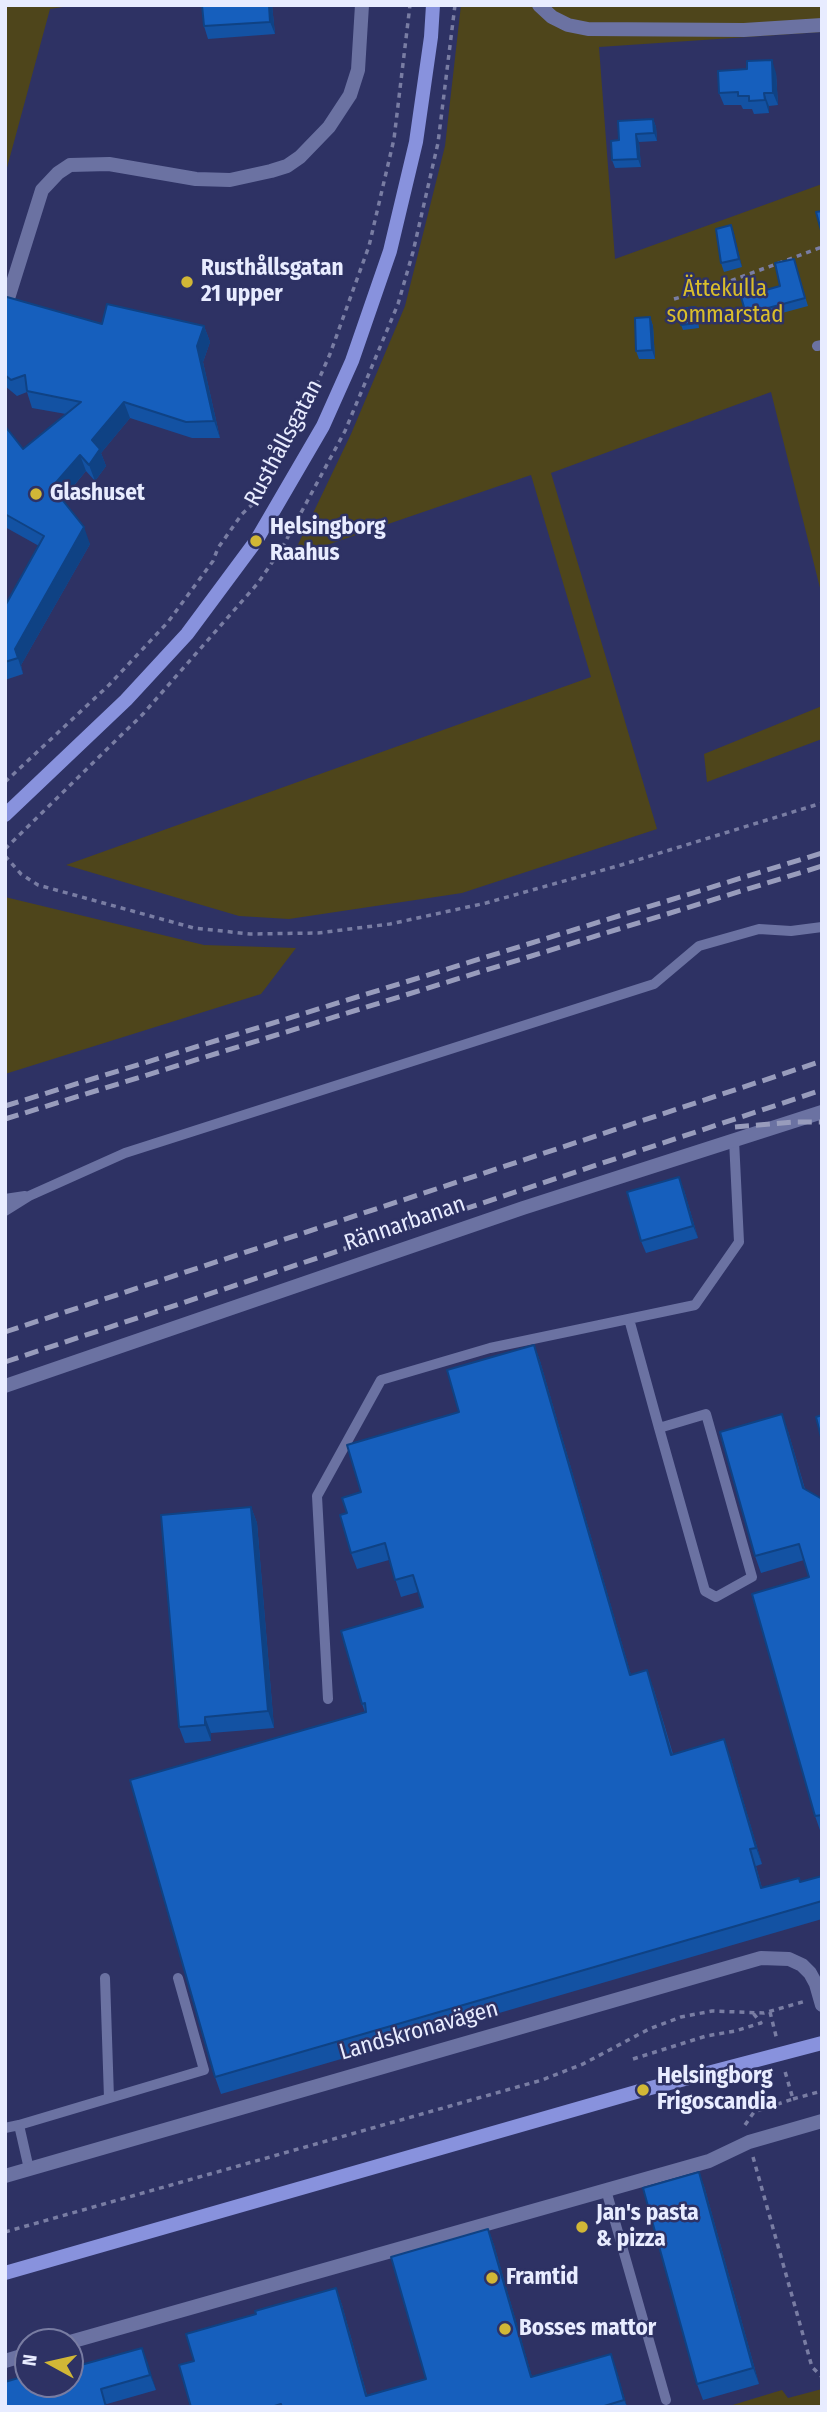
<!DOCTYPE html>
<meta charset="utf-8">
<style>
body{margin:0}
#map{position:relative;width:827px;height:2412px;overflow:hidden;background:#2e3264;font-family:"Fira Sans Condensed",sans-serif}
canvas{display:block}
.frame{position:absolute;inset:0;border:7px solid #e8ecff;pointer-events:none}
.north{position:absolute;left:14px;top:2328px;width:70px;height:70px;box-sizing:border-box;background:#2e3264;border:2px solid #787ca2;border-radius:50%;rotate:278deg;font-size:19px;font-weight:700;line-height:28px;text-align:center;color:#e8ecff}
.north::after{content:'';display:block;margin:auto;width:24px;height:32px;background:#d1b736;clip-path:polygon(50% 0,100% 100%,50% 72%,0 100%)}
</style>
<div id="map">
<canvas width="827" height="2412"></canvas>
<div class="frame"></div>
<div class="north">N</div>
</div>
<script>
const ctx = document.querySelector('canvas').getContext('2d');
ctx.lineJoin = 'round';
function fillPath(path, color) {
  ctx.fillStyle = color;
  ctx.fill(path, 'evenodd');
}
function poly(rows) {
  const path = new Path2D();
  for (const r of rows) {
    path.moveTo(r[0], r[1]);
    for (let i = 2; i < r.length; i += 2) path.lineTo(r[i], r[i + 1]);
  }
  return path;
}
function stroke(path, color, width, dash) {
  ctx.strokeStyle = color;
  ctx.lineWidth = width;
  ctx.lineCap = dash ? 'butt' : 'round';
  ctx.setLineDash(dash || []);
  ctx.stroke(path);
}
function drawText(font, color, halo, rows, align = 'center') {
  ctx.font = font + ' "Fira Sans Condensed",sans-serif';
  ctx.lineWidth = 5;
  ctx.setLineDash([]);
  ctx.textBaseline = 'middle';
  ctx.strokeStyle = halo;
  ctx.fillStyle = color;
  for (const [text, x, y, turn = 0] of rows) {
    ctx.save();
    ctx.translate(x, y);
    ctx.rotate((+turn || 0) * Math.PI / 180);
    ctx.textAlign = isNaN(turn) ? turn : align;
    if (halo) ctx.strokeText(text, 0, 0);
    ctx.fillText(text, 0, 0);
    ctx.restore();
  }
}
const green = poly([
 [5,5,76,5,50,9,5,175],
 [461,5,822,5,822,32,599,47,615,259,822,184,822,596,771,392,551,473,657,829,462,893,289,919,239,916,66,865,591,677,531,475,292,557,351,434,405,306,445,146],
 [822,706,822,739,707,782,704,754],
 [5,897,204,945,296,948,261,994,5,1074],
 [822,2389,822,2407,726,2407,782,2390,788,2398]
]);
const path = poly([
 [674,299,714,287,822,247],
 [5,782,109,685,168,622,213,561,218,548,242,514,255,502,266,486,301,420,330,354,369,246,394,139,410,5],
 [5,849,143,714,258,583,282,548,345,431,398,304,413,252,438,143,455,5],
 [5,856,21,874,38,885,194,928,250,934,318,933,390,924,486,903,621,865,822,803],
 [770,2012,777,2040],
 [633,2059,706,2036,735,2031,761,2023,753,2013],
 [793,2099,822,2091],
 [745,2125,754,2112,793,2099,784,2068],
 [753,2157,812,2367,822,2377],
 [5,2232,542,2080,583,2064,649,2029,681,2017,712,2011,764,2013,806,2001]
]);
const service = poly([
 [817,346,822,345],
 [5,1199,25,1196],
 [5,1211,29,1196,125,1153,654,984,699,946,759,929,791,931,822,927],
 [629,1319,659,1428,705,1591,716,1597,752,1577,706,1414,659,1428],
 [328,1699,317,1496,381,1380,490,1348,695,1305,739,1242,734,1140],
 [105,1978,109,2098],
 [5,2128,19,2125],
 [29,2169,19,2125,204,2070,178,1978],
 [606,2190,666,2400]
]);
const minor = poly([
 [539,5,552,17,568,25,588,29,744,30,822,25],
 [5,308,42,190,58,173,70,165,109,164,196,179,230,180,271,171,287,166,300,157,329,127,350,95,358,70,362,5],
 [5,1386,523,1208,822,1112],
 [5,2176,761,1958,789,1959,802,1965,810,1973,816,1984,822,2005],
 [70,2342,709,2161,749,2142,822,2121],
 [5,2361,28,2354]
]);
const secondary = poly([
 [5,815,126,700,187,634,256,541,323,426,352,361,390,251,416,142,431,37,433,5],
 [5,2273,643,2090,822,2043]
]);
const rail = poly([
 [5,1106,822,853],
 [5,1119,822,866],
 [735,1127,795,1122,822,1122],
 [5,1332,822,1061],
 [5,1362,822,1090]
]);
const wall = poly([
 [202,5,272,5,275,34,208,39,204,26],
 [776,73,778,105,769,106,769,113,754,114,752,109,743,109,741,105,724,105,719,93],
 [653,119,656,127,657,141,639,142,641,167,615,168,612,160,619,140],
 [731,225,742,267,724,272,721,263],
 [796,267,808,306,749,322,746,314,780,286],
 [5,298,102,324,204,326,210,342,203,362,220,438,192,438,130,418,101,453,106,466,95,481,86,471,62,500,90,544,21,665,23,674,5,680,5,606,39,546,5,527,5,426,23,449,66,414,32,408,27,392,17,396,5,386],
 [697,311,699,328,683,330,681,325],
 [650,317,653,326,655,359,639,359,636,351],
 [684,1190,698,1238,646,1253,641,1241],
 [534,1345,540,1361,631,1675,653,1687,673,1754,730,1756,762,1864,756,1866,762,1888,800,1882,822,1876,822,1919,221,2094,215,2077,365,1712,362,1704,423,1607,418,1592,401,1597,389,1560,357,1569,351,1553,347,1513,361,1492,459,1412],
 [788,1431,805,1489,822,1499,821,1833,815,1816,809,1577,804,1560,761,1573,755,1556],
 [251,1507,257,1523,274,1728,211,1733,211,1741,185,1743,179,1727],
 [699,2172,705,2189,759,2384,703,2400,697,2384],
 [488,2229,494,2245,532,2377,611,2354,627,2407,191,2407,194,2361,256,2314,336,2288,342,2305,367,2395,426,2379],
 [142,2348,156,2390,107,2404,28,2384]
]);
const shadedWall = poly([
 [269,5,272,5,275,34,270,22],
 [772,60,776,73,778,105,773,93],
 [764,93,769,106,769,113,765,100],
 [653,119,656,127,657,141,654,133],
 [636,134,639,142,641,167,638,159],
 [731,225,734,233,742,267,739,259],
 [650,317,653,326,655,359,652,350],
 [204,326,210,342,203,362,220,438,214,421,197,346],
 [124,402,130,418,101,453,106,466,95,481,89,465,92,440],
 [80,455,86,471,58,504,52,487],
 [84,527,90,544,21,665,23,674,15,649],
 [679,1177,684,1190,698,1238,693,1226],
 [534,1345,540,1361,636,1692,630,1675],
 [782,1414,788,1431,809,1505,803,1488],
 [251,1507,257,1523,274,1728,268,1711],
 [647,1670,653,1687,677,1771,671,1755],
 [205,1717,211,1733,211,1741,205,1725],
 [724,1739,730,1756,762,1864,756,1848],
 [699,2172,705,2189,759,2384,753,2368],
 [488,2229,494,2245,537,2394,531,2377],
 [336,2288,342,2305,370,2407,366,2396],
 [142,2348,148,2363,156,2390,150,2375],
 [611,2354,617,2371,627,2407,624,2400]
]);
const building = poly([
 [202,5,269,5,270,22,204,26,202,5],
 [772,60,773,93,764,93,765,100,749,101,749,96,738,96,738,92,719,93,718,71,747,69,747,61,772,60],
 [653,119,654,133,636,134,638,159,612,160,611,141,619,140,618,121,653,119],
 [822,211,822,234,816,212,822,211],
 [731,225,739,259,721,263,716,229,731,225],
 [794,259,805,298,746,314,741,297,780,286,775,263,794,259],
 [7,297,102,324,107,304,204,326,197,346,214,421,186,422,124,402,92,440,100,449,89,465,80,455,52,487,84,527,15,649,18,658,5,662,5,606,44,536,5,514,5,426,23,449,81,402,27,391,25,375,11,380,5,375,5,298,7,297],
 [695,307,697,323,681,325,679,309,695,307],
 [650,317,652,350,636,351,635,318,650,317],
 [679,1177,693,1226,641,1241,627,1192,679,1177],
 [534,1345,630,1675,647,1670,671,1755,724,1739,756,1848,750,1849,761,1888,799,1878,800,1882,822,1876,822,1901,215,2077,130,1780,366,1712,365,1703,362,1704,341,1631,423,1607,413,1575,395,1580,385,1543,351,1553,340,1515,347,1513,342,1498,361,1492,347,1445,459,1412,447,1370,534,1345],
 [782,1414,803,1488,822,1499,822,1815,815,1816,752,1594,809,1577,799,1544,755,1556,720,1432,782,1414],
 [822,1415,822,1441,816,1417,822,1415],
 [251,1507,268,1711,205,1717,205,1725,179,1727,161,1515,251,1507],
 [699,2172,753,2368,697,2384,643,2188,699,2172],
 [488,2229,531,2377,611,2354,624,2400,601,2407,282,2407,281,2404,271,2407,191,2407,179,2365,194,2361,186,2334,256,2314,255,2311,336,2288,366,2396,426,2379,391,2257,488,2229],
 [142,2348,150,2375,101,2389,106,2407,5,2407,5,2382,28,2375,28,2384,70,2384,70,2368,142,2348]
]);
const markers = [
 [187,282,7,"#d1b736"],
 [36,494,7,"#d1b736"],
 [256,541,7,"#d1b736"],
 [643,2090,7,"#d1b736"],
 [582,2227,7,"#d1b736"],
 [492,2278,7,"#d1b736"],
 [505,2329,7,"#d1b736"]
];
const poiNames = [
 ["Rusthållsgatan",201,269],
 ["21 upper",201,295],
 ["Glashuset",50,494],
 ["Helsingborg",270,528],
 ["Raahus",270,554],
 ["Helsingborg",657,2077],
 ["Frigoscandia",657,2103],
 ["Jan's pasta",596,2214],
 ["& pizza",596,2240],
 ["Framtid",506,2278],
 ["Bosses mattor",519,2329]
];
const parkNames = [
 ["Ättekulla",725,290],
 ["sommarstad",725,316]
];
const streetNames = [
 ["Rusthållsgatan",284,443,-62],
 ["Rännarbanan",405,1224,-19],
 ["Landskronavägen",419,2031,-16]
];
fillPath(green, '#4e451b');
stroke(path, '#797da3', 3.5, [5, 5]);
stroke(service, '#6b72a2', 10);
stroke(minor, '#6b72a2', 14);
stroke(secondary, '#8892dd', 14);
stroke(rail, '#989cbc', 5, [14, 7]);
fillPath(wall, '#1352a3');
fillPath(shadedWall, '#0f4284');
fillPath(building, '#165fbd');
stroke(building, '#0f4284', 2);
for (const [x, y, r, color] of markers) {
  const dot = new Path2D();
  dot.arc(x, y, r, 0, 2 * Math.PI);
  ctx.fillStyle = color;
  ctx.fill(dot);
  stroke(dot, '#2e3264', 2.5);
}
drawText('bold 23px', '#e8ecff', '#2e3264', poiNames, 'left');
drawText('23px', '#dabe2b', '#2e3264', parkNames);
drawText('23px', '#e8ecff', '#2e3264', streetNames);
</script>
